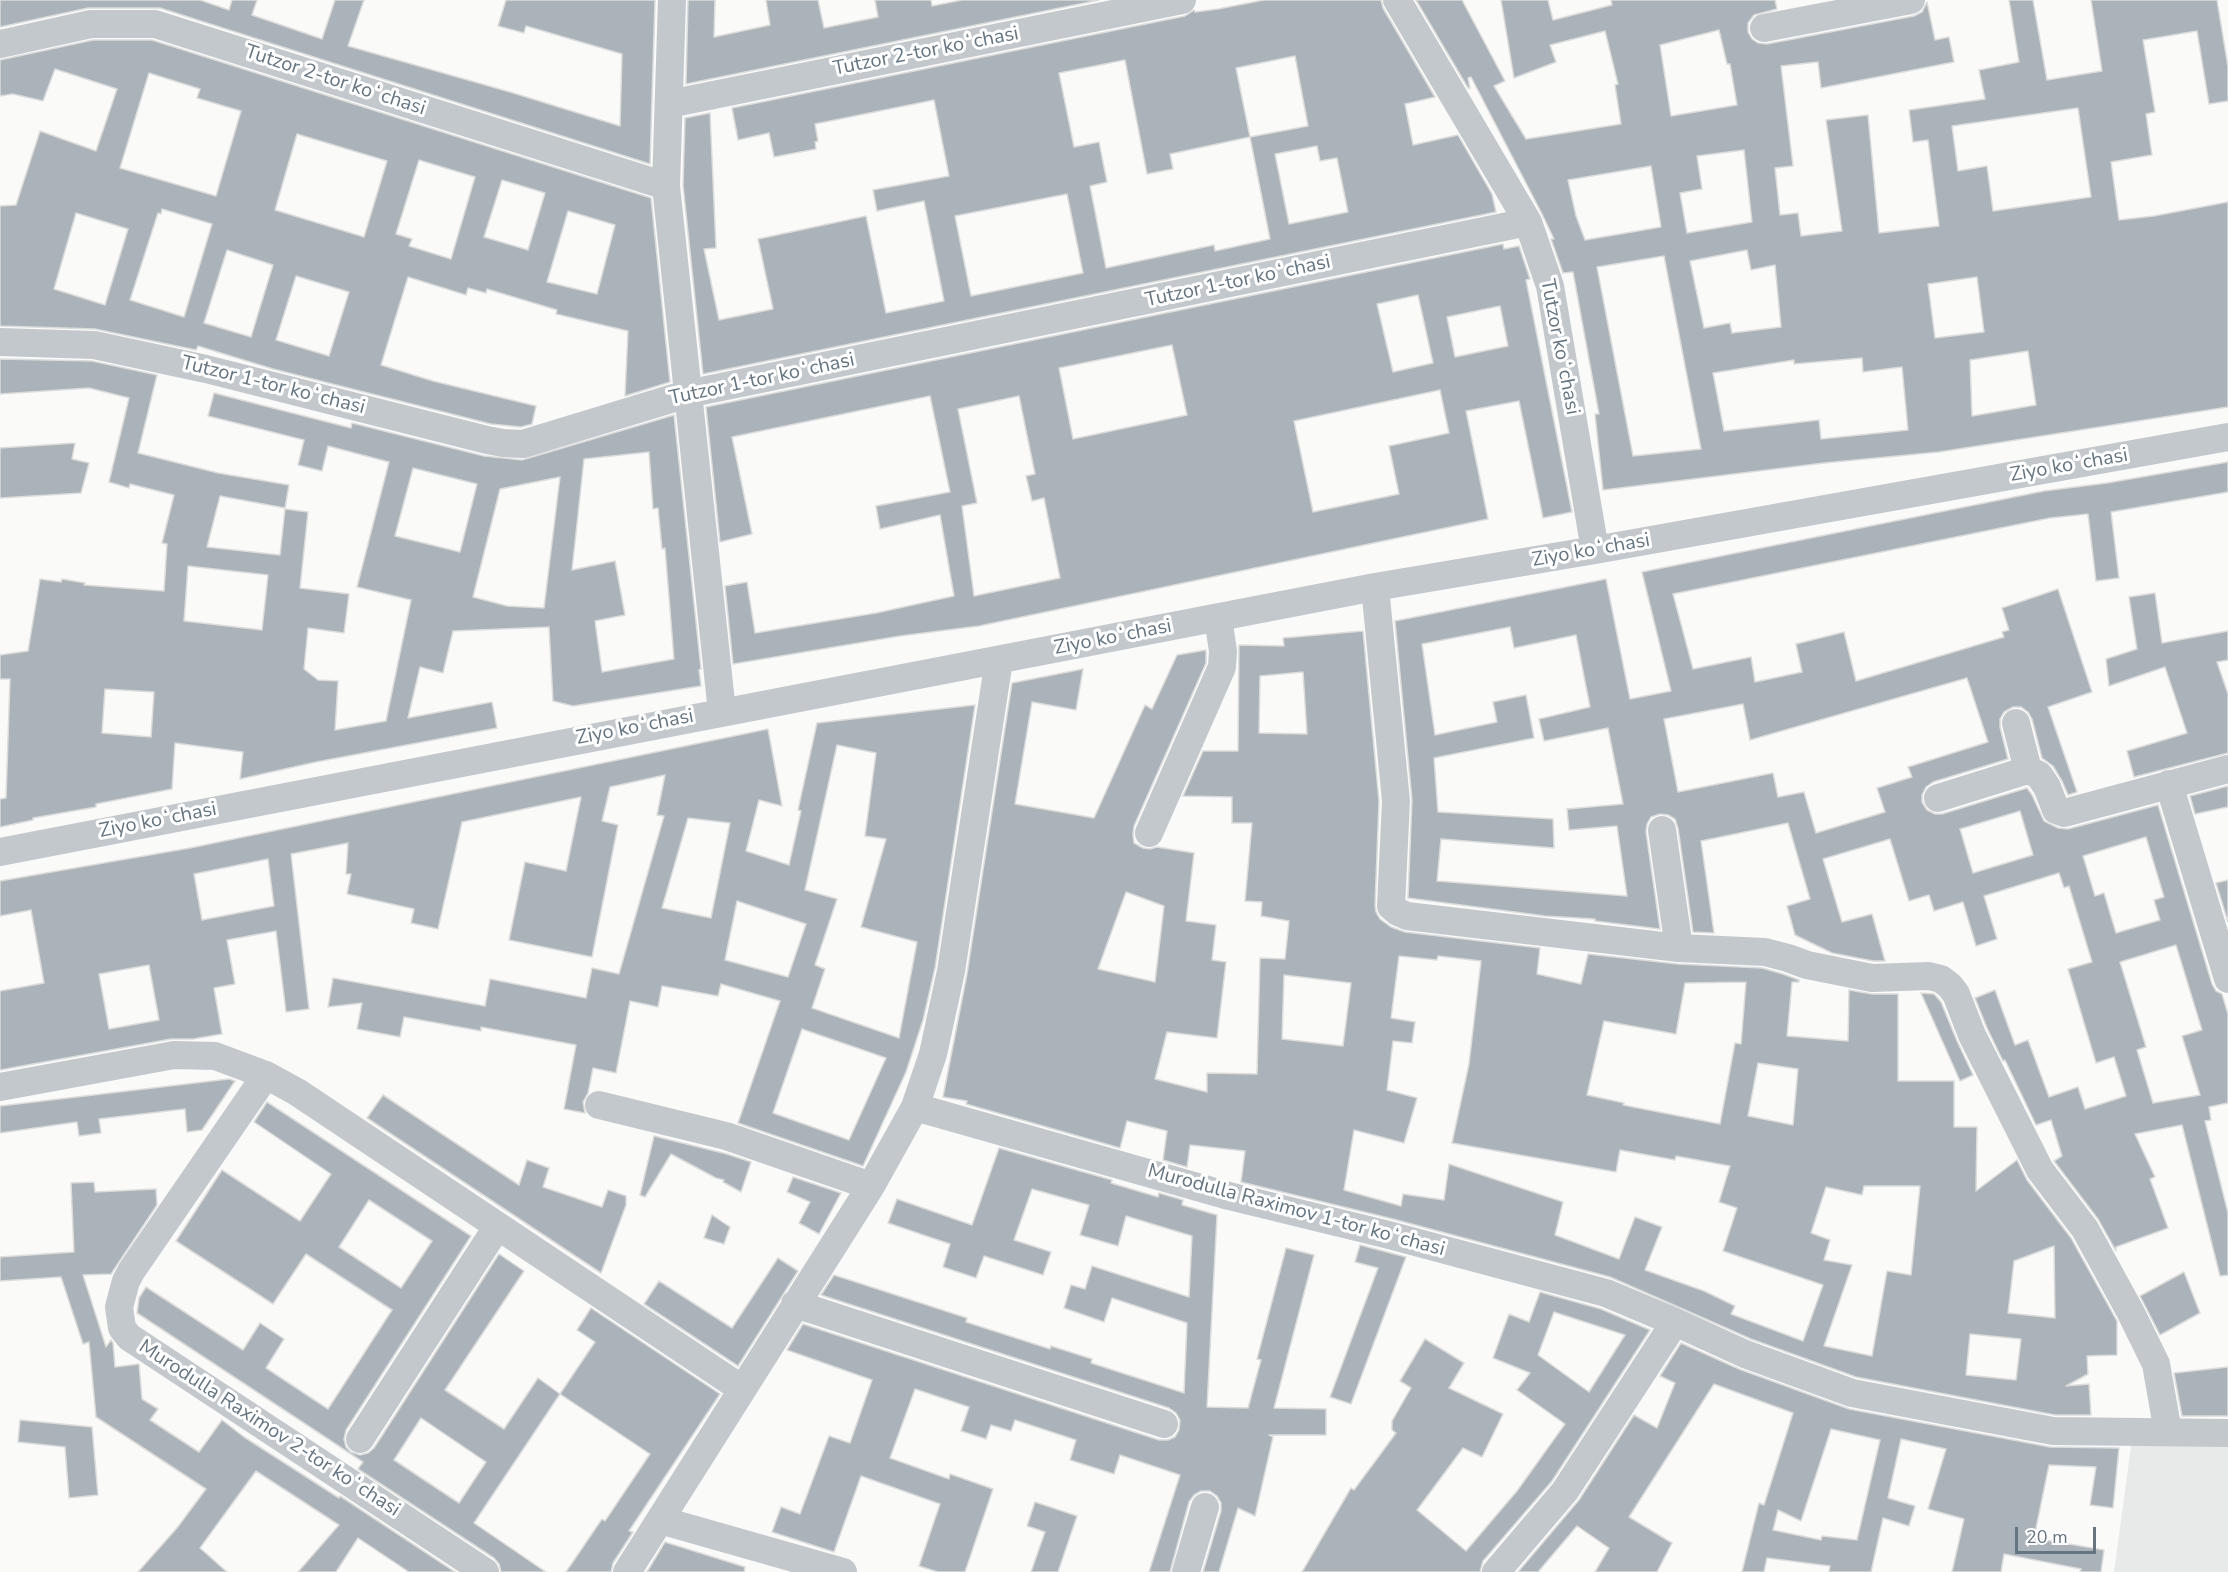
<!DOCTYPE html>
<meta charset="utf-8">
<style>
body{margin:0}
#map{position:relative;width:2228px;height:1572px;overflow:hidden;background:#fafaf8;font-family:"Nunito Sans",sans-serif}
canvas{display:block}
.scale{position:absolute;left:2015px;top:1527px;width:81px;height:27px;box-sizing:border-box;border:3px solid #657683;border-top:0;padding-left:8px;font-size:18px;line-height:21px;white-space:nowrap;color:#657683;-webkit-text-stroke:4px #fff;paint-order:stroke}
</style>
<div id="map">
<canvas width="2228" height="1572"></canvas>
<div class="scale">20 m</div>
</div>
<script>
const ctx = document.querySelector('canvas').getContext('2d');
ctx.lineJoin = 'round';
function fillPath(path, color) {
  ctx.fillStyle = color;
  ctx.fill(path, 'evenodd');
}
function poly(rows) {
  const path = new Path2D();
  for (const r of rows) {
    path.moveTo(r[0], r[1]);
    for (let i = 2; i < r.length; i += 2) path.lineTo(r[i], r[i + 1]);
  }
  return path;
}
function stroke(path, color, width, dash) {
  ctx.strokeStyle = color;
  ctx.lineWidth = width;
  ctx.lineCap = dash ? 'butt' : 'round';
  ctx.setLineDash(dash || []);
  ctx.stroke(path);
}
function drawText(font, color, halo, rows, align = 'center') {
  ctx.font = font + ' "Nunito Sans",sans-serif';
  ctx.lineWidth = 6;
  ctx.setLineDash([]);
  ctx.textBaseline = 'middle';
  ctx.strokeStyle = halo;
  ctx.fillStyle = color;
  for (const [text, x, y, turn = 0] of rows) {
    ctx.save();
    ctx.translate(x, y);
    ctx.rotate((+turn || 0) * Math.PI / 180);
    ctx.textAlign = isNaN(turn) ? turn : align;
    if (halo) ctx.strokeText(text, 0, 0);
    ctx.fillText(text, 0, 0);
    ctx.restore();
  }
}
const built = poly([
 [2132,1439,2228,1444,2228,1572,2114,1572]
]);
const building = poly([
 [0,0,200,0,229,10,232,0,257,0,252,15,322,39,335,0,364,0,348,46,510,92,620,126,622,54,526,26,524,33,498,26,506,0,655,0,650,164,160,8,88,8,0,27,0,0],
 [688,0,715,0,714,37,770,25,766,0,818,0,824,28,878,17,875,0,931,0,932,6,962,0,1099,0,686,84,688,0],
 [1264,0,1381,0,1383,8,1435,97,1405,104,1413,145,1458,135,1492,194,1496,212,703,374,683,185,685,118,710,113,716,248,704,249,719,320,773,309,758,239,866,216,886,313,944,301,924,201,877,211,873,190,949,176,934,100,815,124,818,141,815,142,816,149,774,157,769,133,738,140,732,108,1185,16,1194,10,1195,12,1218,9,1264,0],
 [1295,56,1308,126,1250,137,1236,68,1295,56],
 [1125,60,1147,174,1173,169,1170,154,1250,137,1270,239,1215,251,1214,245,1106,268,1090,186,1107,182,1099,142,1074,147,1059,73,1125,60],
 [1317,146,1320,161,1337,158,1348,212,1289,224,1275,154,1317,146],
 [1067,194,1083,273,971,296,955,216,1067,194],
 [1416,0,1462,0,1505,81,1494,86,1526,139,1621,124,1615,85,1618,84,1605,31,1550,45,1556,62,1514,78,1501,0,1548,0,1553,20,1612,5,1611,0,1775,0,1777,9,1754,15,1748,23,1748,32,1752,39,1758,43,1767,44,1914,16,1922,12,1927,2,1935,40,1949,37,1954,62,1821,88,1818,62,1781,66,1793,166,1775,168,1780,215,1798,213,1801,236,1842,231,1826,120,1868,115,1879,233,1939,226,1928,140,1913,142,1909,110,1985,99,1979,70,2019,62,2009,0,2033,0,2047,80,2102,71,2091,0,2217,0,2228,67,2228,101,2209,104,2197,31,2143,40,2155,112,2146,114,2152,155,2111,162,2119,220,2154,216,2228,202,2228,407,1939,452,1824,463,1603,490,1595,414,1599,414,1573,272,1563,273,1551,239,1554,239,1542,214,1471,77,1468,78,1470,88,1468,88,1416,0],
 [1719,30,1727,64,1730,64,1737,105,1671,116,1660,45,1719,30],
 [2078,108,2091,197,1993,211,1987,166,1958,171,1952,126,2078,108],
 [1744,150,1752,222,1687,233,1680,193,1702,189,1697,156,1744,150],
 [1651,166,1661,227,1585,240,1576,216,1568,180,1651,166],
 [1747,250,1751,270,1775,265,1781,327,1732,333,1730,323,1704,328,1690,261,1747,250],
 [1664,256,1701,449,1633,456,1597,267,1664,256],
 [1977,277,1984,332,1935,338,1928,284,1977,277],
 [2028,351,2036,405,1972,416,1970,360,2028,351],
 [1862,358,1863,372,1902,367,1908,430,1821,439,1819,420,1724,431,1713,373,1794,360,1794,364,1862,358],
 [93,40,152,40,651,198,670,382,625,396,628,331,556,314,557,310,487,289,486,293,468,288,466,295,408,277,381,365,433,381,536,406,532,424,521,427,491,424,273,369,198,346,196,350,95,329,0,326,0,206,16,205,40,131,96,151,117,89,55,69,43,101,13,94,0,96,0,60,93,40],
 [149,73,200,89,197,98,241,111,216,196,120,168,149,73],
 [297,134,387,161,364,237,275,210,297,134],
 [419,160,475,177,451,259,409,246,412,239,396,234,419,160],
 [502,180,545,193,528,250,484,237,502,180],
 [162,209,212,224,184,317,130,300,158,213,161,214,162,209],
 [568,211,615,225,597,294,547,282,568,211],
 [76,213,128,229,105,305,54,289,76,213],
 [227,250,273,265,251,337,204,323,227,250],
 [296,276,349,292,329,356,276,340,296,276],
 [1503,244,1504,249,1519,246,1530,279,1526,280,1572,512,1543,518,1519,401,1466,411,1488,519,979,626,900,636,733,664,725,586,747,582,755,633,876,613,954,596,940,515,880,529,876,506,950,492,930,396,732,437,752,534,720,542,706,407,1503,244],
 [1418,295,1433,363,1393,372,1377,304,1418,295],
 [1500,306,1508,346,1455,357,1447,317,1500,306],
 [1172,345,1187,415,1073,439,1059,368,1172,345],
 [1440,390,1449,433,1389,446,1399,494,1313,512,1294,421,1440,390],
 [1019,396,1035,474,1026,476,1032,501,1044,498,1060,578,974,596,962,506,977,503,958,409,1019,396],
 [0,359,92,361,157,375,138,453,218,473,289,485,285,508,220,496,207,547,280,555,285,509,308,512,300,588,349,594,344,633,308,628,304,669,318,680,338,681,335,730,386,721,411,600,357,587,389,462,328,446,322,471,298,465,304,440,208,416,214,393,351,428,352,423,484,456,522,460,674,415,701,669,699,670,701,686,573,706,553,701,549,627,453,631,443,673,420,667,408,718,492,702,497,728,316,762,240,779,243,752,175,743,172,789,96,804,96,807,33,818,33,820,0,827,0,799,6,798,10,679,0,679,0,655,28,651,40,579,61,582,62,579,85,583,84,585,164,591,167,544,162,543,174,495,130,484,129,488,109,482,129,398,89,388,0,394,0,359],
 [649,452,653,509,658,508,662,549,665,548,674,659,602,672,595,621,625,615,615,561,572,570,584,459,649,452],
 [413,468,477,484,460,552,395,536,413,468],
 [560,477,544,608,507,606,473,597,500,489,560,477],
 [188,566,268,575,262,630,184,621,188,566],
 [105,689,154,692,151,737,102,733,105,689],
 [75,443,72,459,89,463,81,493,0,498,0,448,75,443],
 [2228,462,2228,492,2111,512,2119,578,2096,581,2088,514,2050,518,1673,594,1693,669,1751,657,1755,682,1802,672,1796,644,1844,632,1856,681,2004,637,2002,632,2009,630,2002,608,2058,589,2092,692,2048,707,2077,792,2068,795,2062,781,2053,766,2042,758,2032,719,2028,712,2021,707,2013,707,2004,712,2000,719,2000,727,2008,759,1933,782,1926,787,1922,795,1922,802,1927,810,1935,814,1942,814,2027,788,2032,795,2044,821,2058,828,2068,829,2158,805,2212,984,2216,991,2222,994,2228,1014,2228,1103,2209,1107,2211,1120,2205,1121,2228,1213,2228,1275,2220,1276,2182,1125,2135,1134,2155,1177,2150,1179,2168,1228,2116,1247,2116,1251,2098,1219,2054,1161,2062,1156,2051,1120,2036,1125,2005,1060,2003,1061,1987,1028,1975,998,1995,990,2015,1045,2028,1040,2049,1097,2078,1087,2085,1109,2126,1096,2114,1057,2096,1063,2068,969,2092,962,2069,886,2064,888,2059,873,1984,896,1997,939,1976,946,1963,902,1934,911,1929,895,1909,901,1890,839,1823,859,1842,922,1872,914,1885,961,1873,961,1832,953,1795,935,1787,906,1810,899,1788,823,1701,841,1714,933,1693,932,1678,828,1675,819,1668,815,1660,814,1651,817,1647,824,1646,832,1660,929,1595,921,1595,919,1545,916,1408,898,1412,800,1395,621,1606,579,1630,699,1671,691,1642,572,2044,491,2107,483,2228,462],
 [1510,627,1514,648,1576,635,1590,707,1539,719,1544,741,1608,728,1623,804,1567,809,1569,830,1617,826,1627,896,1437,881,1441,839,1554,848,1553,819,1438,812,1434,758,1534,738,1526,695,1493,702,1497,722,1435,735,1422,644,1510,627],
 [1967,678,1988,742,1908,767,1912,777,1877,788,1885,812,1816,833,1804,792,1778,797,1773,773,1678,792,1664,719,1743,704,1750,740,1967,678],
 [2020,811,2033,855,1973,873,1960,829,2020,811],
 [2146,837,2164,897,2154,900,2160,920,2116,933,2104,893,2095,896,2083,856,2146,837],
 [2176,945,2202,1030,2182,1036,2200,1095,2153,1103,2137,1050,2146,1047,2120,962,2176,945],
 [2155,593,2162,643,2228,631,2228,660,2217,662,2228,694,2228,753,2134,777,2127,751,2187,733,2165,667,2109,686,2106,659,2137,649,2129,597,2155,593],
 [1363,631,1379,801,1375,905,1376,912,1380,919,1391,927,1405,932,1540,948,1537,974,1581,984,1588,954,1678,964,1762,968,1783,974,1799,980,1799,982,1792,982,1787,1036,1848,1041,1849,990,1872,994,1898,994,1898,1081,1954,1081,1954,1127,1977,1127,1976,1191,2017,1160,2027,1180,2071,1238,2117,1321,2117,1355,2087,1356,2088,1374,2066,1386,2089,1384,2091,1415,2055,1415,1856,1377,1751,1339,1610,1277,1393,1219,1241,1182,1245,1151,1190,1145,1187,1167,1163,1160,1167,1131,1127,1121,1120,1148,966,1104,967,1101,943,1097,967,974,1012,683,1083,669,1076,710,1032,702,1015,804,1094,818,1145,705,1152,709,1177,655,1206,650,1206,663,1134,826,1133,834,1134,843,1143,848,1150,849,1157,847,1194,853,1186,921,1216,925,1212,960,1226,962,1217,1038,1167,1032,1155,1079,1207,1092,1207,1073,1257,1074,1260,958,1285,959,1289,921,1261,916,1262,902,1245,901,1252,823,1232,823,1232,797,1183,796,1203,751,1238,751,1239,645,1284,646,1283,638,1363,631],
 [1303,672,1307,734,1259,733,1260,676,1303,672],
 [1126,892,1164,906,1155,982,1098,969,1126,892],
 [1399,956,1437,960,1438,956,1481,961,1469,1064,1452,1143,1616,1172,1620,1150,1675,1160,1676,1156,1730,1166,1719,1202,1737,1208,1723,1251,1823,1285,1803,1341,1731,1314,1735,1306,1704,1291,1645,1270,1662,1227,1635,1217,1619,1259,1555,1235,1563,1202,1449,1164,1444,1200,1403,1194,1401,1206,1344,1190,1354,1130,1404,1143,1417,1098,1387,1090,1393,1041,1412,1043,1415,1022,1391,1018,1399,956],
 [1284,975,1351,983,1343,1046,1282,1039,1284,975],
 [1746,982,1741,1044,1735,1043,1720,1124,1623,1105,1624,1103,1587,1095,1604,1021,1676,1034,1685,983,1746,982],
 [1758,1063,1798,1069,1793,1125,1748,1116,1758,1063],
 [1864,1186,1920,1186,1911,1275,1887,1271,1872,1356,1824,1346,1852,1265,1824,1260,1830,1240,1811,1233,1826,1187,1862,1195,1864,1186],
 [2054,1246,2055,1318,2008,1313,2014,1261,2054,1246],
 [1970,1334,2021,1339,2016,1380,1966,1375,1970,1334],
 [975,705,935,968,923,1020,906,1072,863,1166,738,1123,780,1001,721,984,718,996,662,986,658,1007,630,1001,616,1073,593,1068,588,1093,583,1102,585,1113,564,1109,576,1045,481,1027,481,1031,404,1017,400,1037,357,1029,362,1003,328,1007,333,978,485,1006,490,979,586,998,592,968,619,974,664,816,657,815,665,775,610,787,602,821,618,825,592,957,509,940,525,862,566,871,581,797,462,822,438,929,411,923,414,909,347,894,351,874,346,874,348,843,291,854,309,1009,286,1012,276,931,227,940,235,984,214,988,222,1034,193,1039,171,1039,0,1070,0,991,44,983,31,910,0,916,0,881,190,848,768,729,782,806,759,800,746,851,789,865,801,811,798,810,817,723,975,705],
 [837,745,876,753,865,836,886,839,861,927,917,942,899,1038,812,1008,825,969,815,965,837,899,805,890,837,745],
 [688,818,730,823,711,918,662,908,688,818],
 [268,859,274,906,202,920,194,874,268,859],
 [737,901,806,924,788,977,725,960,737,901],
 [149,965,159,1020,109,1029,99,974,149,965],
 [802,1029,886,1058,849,1140,773,1113,802,1029],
 [2228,786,2228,807,2195,814,2190,796,2228,786],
 [2228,880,2228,922,2216,883,2228,880],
 [1921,993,1934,994,1941,1002,1957,1041,1973,1075,1960,1081,1921,993],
 [229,1079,235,1081,202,1130,187,1132,185,1109,99,1119,101,1133,79,1136,77,1122,0,1133,0,1106,229,1079],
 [383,1095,519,1185,527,1160,549,1168,543,1187,602,1207,608,1190,626,1196,626,1205,601,1273,367,1118,383,1095],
 [267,1102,471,1236,346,1430,344,1439,346,1447,351,1452,360,1455,368,1453,374,1448,499,1254,524,1271,445,1390,504,1429,538,1378,560,1394,474,1523,546,1572,501,1572,499,1564,494,1558,358,1469,363,1462,137,1313,139,1298,146,1287,243,1350,260,1323,284,1339,266,1368,328,1409,392,1310,306,1254,273,1304,176,1241,222,1170,300,1221,331,1174,254,1122,267,1102],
 [369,1200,432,1241,401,1288,339,1247,369,1200],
 [421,1418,486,1462,459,1503,394,1460,421,1418],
 [654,1136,727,1154,751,1162,741,1192,723,1182,724,1180,716,1178,671,1154,645,1197,640,1195,654,1136],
 [999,1148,1112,1180,1111,1183,1158,1197,1159,1193,1183,1200,1182,1205,1217,1215,1207,1407,1248,1408,1261,1360,1257,1359,1286,1248,1314,1255,1274,1408,1326,1409,1326,1435,1269,1435,1273,1437,1255,1516,1238,1508,1219,1572,1203,1572,1221,1511,1221,1503,1217,1496,1210,1491,1201,1491,1194,1495,1189,1502,1170,1572,1149,1572,1180,1475,1120,1455,1114,1474,1070,1460,1076,1440,1015,1420,1011,1431,991,1425,986,1439,961,1431,969,1407,915,1389,890,1458,949,1479,950,1474,993,1489,965,1572,938,1572,919,1566,940,1504,861,1476,834,1552,772,1532,781,1507,800,1514,829,1436,850,1443,872,1380,787,1350,803,1324,1159,1440,1168,1440,1175,1437,1179,1430,1180,1420,1176,1413,1169,1408,821,1295,834,1275,967,1318,966,1322,1050,1349,1051,1346,1092,1359,1091,1363,1184,1393,1187,1323,1112,1298,1104,1322,1064,1308,1071,1285,1085,1289,1092,1266,1189,1297,1192,1236,1126,1216,1118,1246,1080,1235,1089,1205,1032,1189,1014,1240,1051,1252,1043,1275,984,1256,976,1278,943,1267,950,1244,888,1223,897,1199,972,1225,999,1148],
 [793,1177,841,1193,819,1234,799,1223,810,1202,787,1192,793,1177],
 [94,1182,95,1192,156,1189,157,1205,111,1274,83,1275,106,1347,111,1340,113,1343,115,1367,139,1364,142,1399,158,1409,150,1420,199,1452,222,1420,244,1437,339,1498,340,1496,455,1572,409,1572,358,1538,336,1572,298,1572,339,1525,256,1471,200,1548,227,1572,138,1572,177,1528,206,1489,96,1417,89,1342,83,1344,61,1277,0,1281,0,1257,74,1252,71,1183,94,1182],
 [712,1215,730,1227,724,1244,704,1238,712,1215],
 [1360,1245,1406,1257,1351,1404,1330,1397,1378,1268,1355,1262,1360,1245],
 [778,1258,798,1271,738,1366,644,1304,659,1281,732,1328,778,1258],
 [2184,1272,2200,1313,2160,1335,2140,1296,2184,1272],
 [1540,1292,1601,1309,1650,1330,1552,1481,1483,1561,1480,1572,1302,1572,1351,1488,1354,1490,1396,1433,1392,1430,1392,1421,1411,1388,1400,1381,1425,1339,1464,1363,1449,1388,1503,1414,1482,1457,1463,1448,1417,1510,1466,1551,1517,1491,1565,1424,1517,1390,1530,1373,1493,1358,1509,1314,1529,1322,1540,1292],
 [1554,1312,1625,1335,1589,1392,1538,1355,1554,1312],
 [591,1308,720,1394,629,1531,633,1532,613,1563,611,1572,566,1572,602,1519,605,1521,650,1454,560,1394,595,1342,577,1330,591,1308],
 [1681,1343,1739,1369,1849,1409,2050,1447,2119,1448,2113,1508,2090,1505,2096,1467,2049,1465,2034,1538,2104,1550,2101,1572,2080,1572,2081,1569,2004,1554,2001,1572,1952,1572,1964,1519,1928,1509,1946,1449,1901,1439,1888,1498,1915,1506,1909,1526,1883,1518,1871,1572,1829,1572,1830,1566,1767,1558,1764,1572,1742,1572,1759,1503,1764,1505,1793,1413,1714,1384,1629,1517,1672,1543,1657,1572,1595,1572,1609,1548,1577,1526,1538,1572,1518,1572,1579,1500,1634,1415,1657,1428,1675,1383,1660,1376,1681,1343],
 [1831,1429,1880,1440,1857,1540,1822,1536,1821,1540,1773,1530,1778,1510,1801,1521,1831,1429],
 [2228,1367,2228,1416,2182,1416,2174,1373,2228,1367],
 [20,1420,92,1427,98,1495,69,1498,65,1447,18,1442,20,1420],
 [1035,1502,1077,1516,1058,1572,1031,1572,1045,1532,1027,1526,1035,1502],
 [665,1542,745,1567,744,1572,647,1572,665,1542]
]);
const minor = poly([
 [672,0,666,186,722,712],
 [1397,0,1528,222,1550,286,1595,550],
 [1764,28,1911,0],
 [0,44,91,24,155,24,666,186],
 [669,104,1182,0],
 [0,342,94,345,206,369,487,440,503,443,523,444,687,394,1528,222],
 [1375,587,1396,801,1391,906,1398,912,1407,916,1679,948,1765,952,1788,958,1807,965,1872,978,1929,976,1941,979,1950,986,1956,994,1972,1035,2040,1170,2085,1229,2131,1313,2156,1364,2168,1432],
 [2016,723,2028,770],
 [2169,784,2228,979],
 [1938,798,2028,770,2039,775,2047,787,2056,810,2064,813,2228,769],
 [1662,830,1679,948],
 [1149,833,1222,667,1223,651,1218,618],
 [0,852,1375,587,1595,550,2228,437],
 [266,1075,132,1270,126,1281,119,1307,122,1328,129,1337,485,1572],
 [0,1087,174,1055,215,1056,266,1075,297,1092,742,1389],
 [599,1105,726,1136,871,1186],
 [915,1107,1229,1196,1389,1235,1606,1293,1675,1322],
 [795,1304,1164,1424],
 [360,1439,497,1227],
 [660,1520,843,1572],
 [627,1572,871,1186,915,1107,933,1054,951,971,999,660],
 [1186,1572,1205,1507],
 [1496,1572,1565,1491,1675,1322,1745,1354,1852,1393,2053,1431,2228,1433]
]);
const streetNames = [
 ["Tutzor 2-tor koʻchasi",926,52,-11],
 ["Tutzor 2-tor koʻchasi",335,81,18],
 ["Tutzor 1-tor koʻchasi",1238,282,-12],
 ["Tutzor koʻchasi",1559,347,79],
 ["Tutzor 1-tor koʻchasi",762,380,-12],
 ["Tutzor 1-tor koʻchasi",273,386,14],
 ["Ziyo koʻchasi",2069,466,-10],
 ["Ziyo koʻchasi",1591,551,-10],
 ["Ziyo koʻchasi",1113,638,-11],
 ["Ziyo koʻchasi",635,728,-11],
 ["Ziyo koʻchasi",158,821,-11],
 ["Murodulla Raximov 1-tor koʻchasi",1296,1211,15],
 ["Murodulla Raximov 2-tor koʻchasi",269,1429,33]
];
fillPath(built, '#e8e9e9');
fillPath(building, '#aab3b9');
stroke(building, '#dcdcda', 1.5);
stroke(minor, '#c3c8cc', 28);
drawText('20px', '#657683', '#fff', streetNames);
</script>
